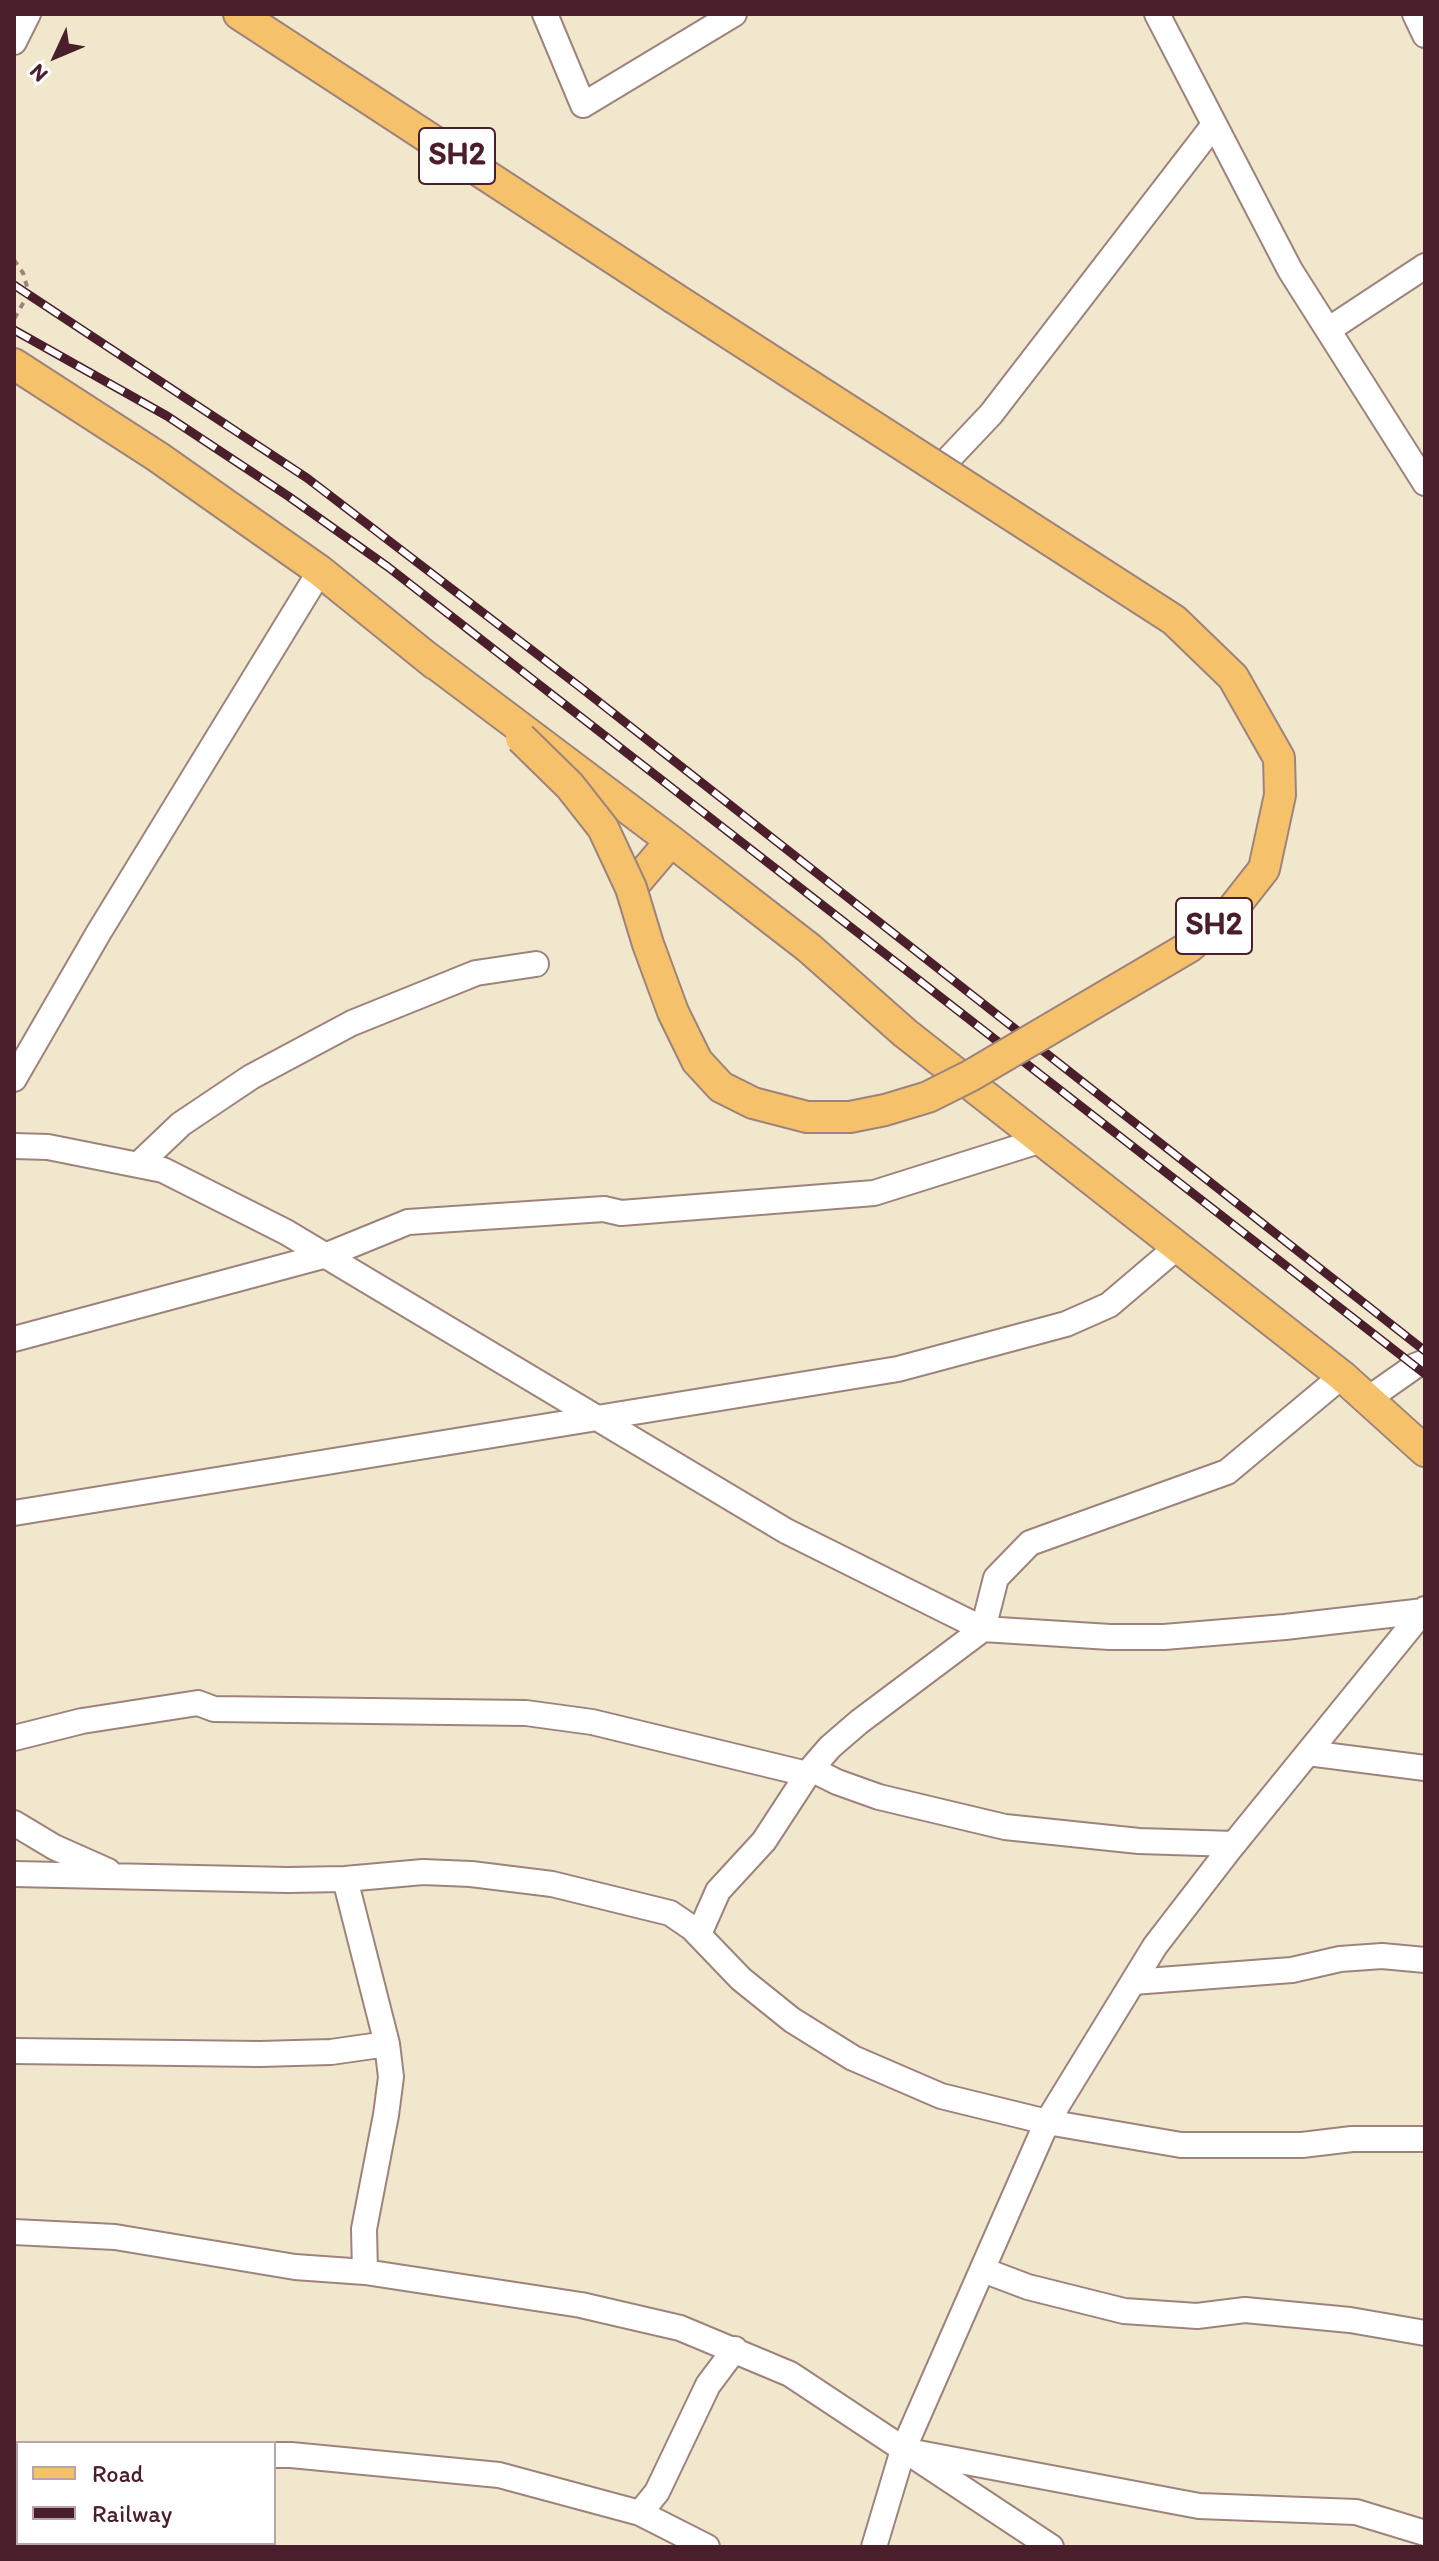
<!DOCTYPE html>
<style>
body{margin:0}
#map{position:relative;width:1439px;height:2561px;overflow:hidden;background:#f1e7cd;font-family:Itim,sans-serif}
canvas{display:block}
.frame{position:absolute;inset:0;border:16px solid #4a1f2b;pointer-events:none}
.legend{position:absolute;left:16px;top:2441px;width:260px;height:104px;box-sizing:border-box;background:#fff;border:2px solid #b7a5aa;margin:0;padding:10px 14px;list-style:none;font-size:24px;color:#4a1f2b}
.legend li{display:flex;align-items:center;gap:16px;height:40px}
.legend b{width:40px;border:2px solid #b7a5aa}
.north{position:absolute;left:16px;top:16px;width:80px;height:80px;-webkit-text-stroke:6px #fff;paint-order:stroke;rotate:226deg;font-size:22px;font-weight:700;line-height:32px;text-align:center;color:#4a1f2b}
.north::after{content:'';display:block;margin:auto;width:28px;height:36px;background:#4a1f2b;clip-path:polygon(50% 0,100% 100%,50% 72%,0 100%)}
</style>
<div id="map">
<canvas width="1439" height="2561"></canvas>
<div class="frame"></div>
<ul class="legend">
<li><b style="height:10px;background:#f5c16b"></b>Road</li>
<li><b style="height:10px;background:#4a1f2b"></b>Railway</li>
</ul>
<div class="north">N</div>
</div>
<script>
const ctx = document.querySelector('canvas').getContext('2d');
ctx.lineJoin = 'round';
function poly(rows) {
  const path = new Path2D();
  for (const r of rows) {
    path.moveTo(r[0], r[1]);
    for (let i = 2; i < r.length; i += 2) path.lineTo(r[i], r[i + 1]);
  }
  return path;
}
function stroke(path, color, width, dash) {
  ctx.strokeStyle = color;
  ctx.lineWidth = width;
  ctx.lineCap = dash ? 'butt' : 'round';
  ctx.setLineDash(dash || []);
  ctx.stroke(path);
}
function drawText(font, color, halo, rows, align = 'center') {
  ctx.font = font + ' Itim,sans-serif';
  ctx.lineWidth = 6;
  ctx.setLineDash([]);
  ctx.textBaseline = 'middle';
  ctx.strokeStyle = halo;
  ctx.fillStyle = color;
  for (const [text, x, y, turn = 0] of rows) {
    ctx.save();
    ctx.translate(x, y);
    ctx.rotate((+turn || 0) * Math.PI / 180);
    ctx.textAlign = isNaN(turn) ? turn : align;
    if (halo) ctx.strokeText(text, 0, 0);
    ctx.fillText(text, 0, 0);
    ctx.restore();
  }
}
const path = poly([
 [14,260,23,273,29,293,14,319]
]);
const minor = poly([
 [545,14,583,105,734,14],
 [1157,14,1290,270,1425,483],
 [1415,14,1425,35],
 [14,42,28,14],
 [1328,330,1425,266],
 [939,469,991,414,1213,126],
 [14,1079,99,932,320,571],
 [14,1146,48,1147,163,1170,286,1232,786,1531,983,1629,1110,1637,1164,1637,1285,1627,1424,1611],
 [139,1164,181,1124,251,1077,352,1023,476,973,536,964],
 [14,1339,327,1255,408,1222,604,1209,621,1213,874,1193,1042,1140],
 [1368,1399,1415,1366,1425,1362],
 [14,1513,898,1369,1066,1324,1109,1305,1176,1248],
 [14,1738,82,1721,198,1703,214,1709,526,1713,592,1722,807,1774],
 [1308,1753,1425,1768],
 [811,1769,837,1782,879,1797,1005,1827,1139,1841,1234,1844],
 [14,1823,54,1847,108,1871],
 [14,1874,288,1880,345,1879,423,1872,471,1874,552,1884,670,1913,692,1928,741,1979,792,2020,853,2058,941,2096,1047,2122,1181,2145,1302,2145,1352,2139,1425,2139],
 [345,1879,387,2044,391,2077,386,2115,364,2229,365,2272],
 [699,1934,718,1891,764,1841,811,1769,830,1747,859,1722,983,1629,996,1578,1030,1543,1227,1472,1342,1376],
 [1133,1982,1292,1970,1340,1959,1382,1956,1425,1960],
 [14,2051,260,2054,331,2052,387,2044],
 [14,2232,115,2237,295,2267,365,2272,581,2305,680,2328,790,2374,1051,2547],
 [983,2270,1028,2287,1124,2311,1197,2316,1245,2310,1350,2320,1425,2333],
 [913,2452,1199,2506,1356,2512,1425,2533],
 [274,2455,291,2455,499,2475,640,2513,707,2547],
 [14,2476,18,2476],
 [640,2513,657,2492,708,2385,735,2349],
 [874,2547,903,2450,1047,2122,1155,1946,1229,1850,1425,1609]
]);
const major = poly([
 [239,14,674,298],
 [14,364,158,457,320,571,435,664],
 [420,652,671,841,809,948,905,1033,1342,1376,1425,1451],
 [631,888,671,841]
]);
const rail = poly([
 [14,285,307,478,580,687,1425,1351],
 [14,330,167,416,288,496,388,567,1425,1374]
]);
const majorBridge = poly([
 [521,738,570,786,603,828,631,888,648,944,673,1012,697,1061,721,1087,753,1103,807,1117,850,1117,885,1110,928,1097,970,1076,1189,947,1231,911,1264,869,1280,795,1279,758,1233,677,1174,620,674,298]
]);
const shields = [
 [457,156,76],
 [1214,926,76]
];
const shieldNames = [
 ["SH2",457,156],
 ["SH2",1214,926]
];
stroke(minor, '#9e837c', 28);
stroke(major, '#9e837c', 34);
stroke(path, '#9e837c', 4, [6, 6]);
stroke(minor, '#fff', 24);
stroke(major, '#f5c16b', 30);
stroke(rail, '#4a1f2b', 9);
stroke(rail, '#fff', 6, [18]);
stroke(majorBridge, '#9e837c', 34, []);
stroke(majorBridge, '#f5c16b', 30);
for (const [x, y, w] of shields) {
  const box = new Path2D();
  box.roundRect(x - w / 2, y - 28, w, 56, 6);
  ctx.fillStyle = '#fff';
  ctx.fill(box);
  stroke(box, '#4a1f2b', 2);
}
drawText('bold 32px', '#4a1f2b', null, shieldNames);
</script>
